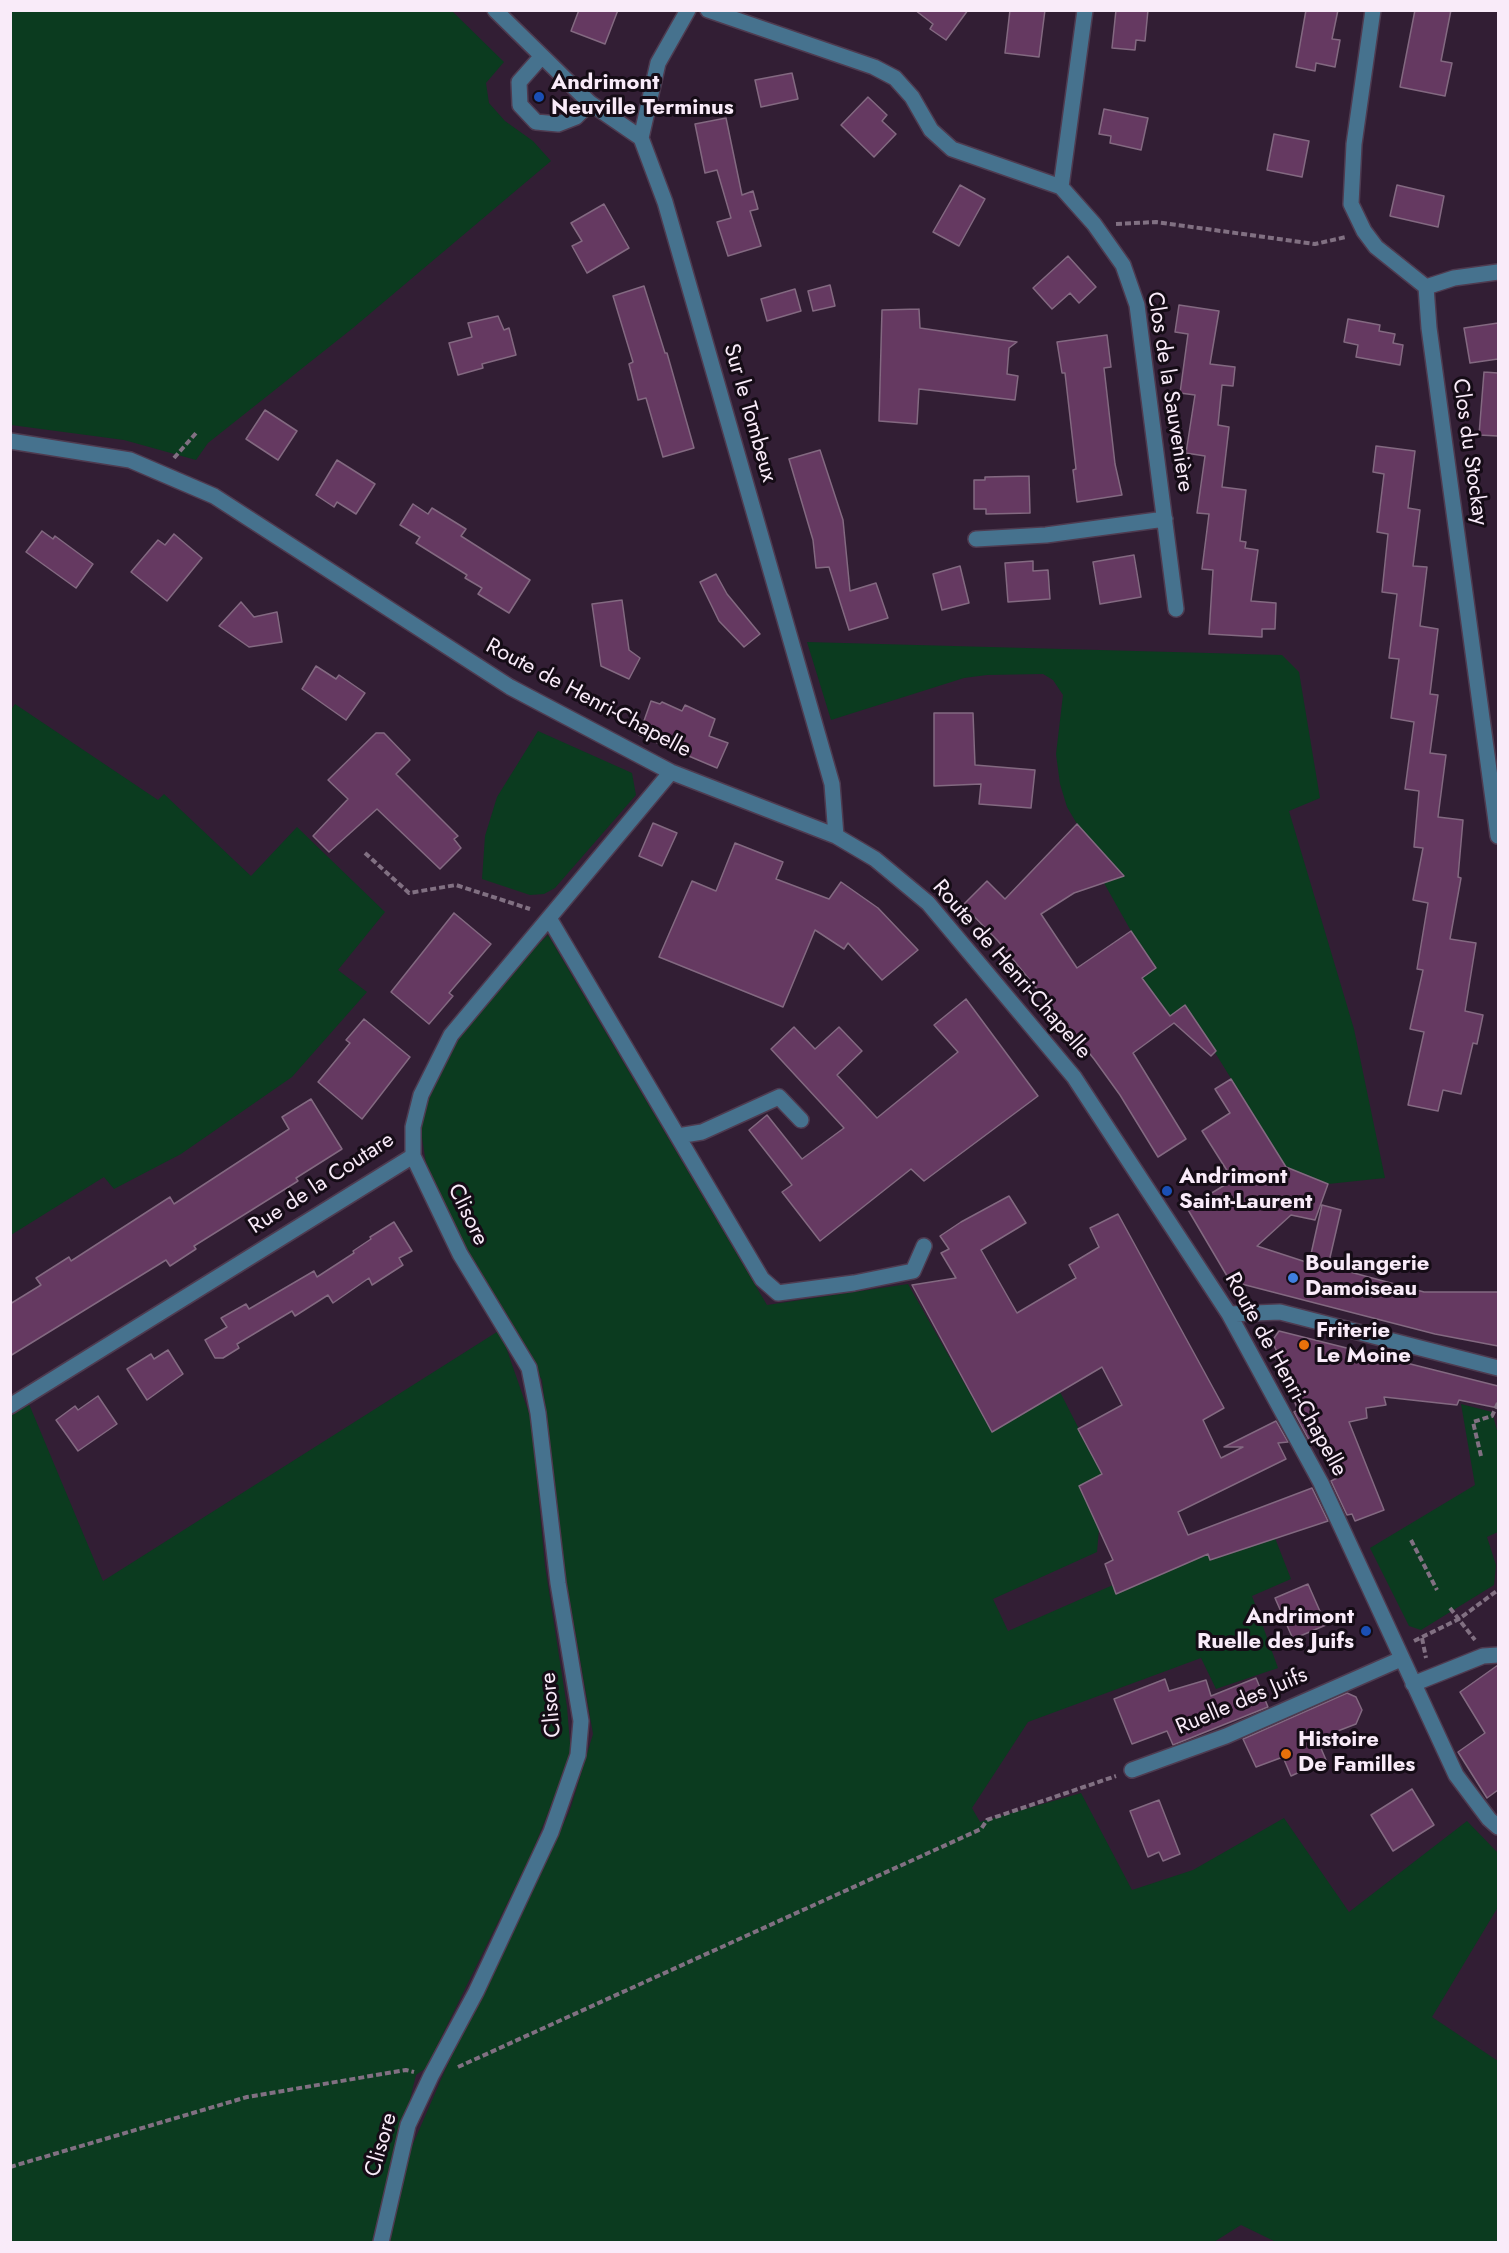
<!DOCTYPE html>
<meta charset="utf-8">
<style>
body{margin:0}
#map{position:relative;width:1509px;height:2253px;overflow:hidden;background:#321e34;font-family:Jost,sans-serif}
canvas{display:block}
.frame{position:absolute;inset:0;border:12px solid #f9ebf9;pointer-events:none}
</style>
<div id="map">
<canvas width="1509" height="2253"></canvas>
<div class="frame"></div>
</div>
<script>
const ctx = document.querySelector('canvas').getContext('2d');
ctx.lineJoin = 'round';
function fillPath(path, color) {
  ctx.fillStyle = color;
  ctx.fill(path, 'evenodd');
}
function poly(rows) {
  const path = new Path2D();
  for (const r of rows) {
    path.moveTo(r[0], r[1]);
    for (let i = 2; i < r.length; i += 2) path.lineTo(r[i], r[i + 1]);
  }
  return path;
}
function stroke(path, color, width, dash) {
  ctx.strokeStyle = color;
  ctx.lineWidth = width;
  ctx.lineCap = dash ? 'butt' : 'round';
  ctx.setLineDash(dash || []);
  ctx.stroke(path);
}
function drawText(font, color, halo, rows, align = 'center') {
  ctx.font = font + ' Jost,sans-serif';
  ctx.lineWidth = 6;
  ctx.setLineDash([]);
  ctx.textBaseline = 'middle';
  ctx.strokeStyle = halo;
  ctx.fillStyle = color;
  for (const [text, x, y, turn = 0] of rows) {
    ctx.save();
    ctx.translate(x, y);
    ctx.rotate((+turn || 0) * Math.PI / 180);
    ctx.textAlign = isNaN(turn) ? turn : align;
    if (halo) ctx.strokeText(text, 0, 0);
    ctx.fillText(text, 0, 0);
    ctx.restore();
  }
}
const green = poly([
 [11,10,452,11,504,62,486,83,489,103,505,121,533,141,551,161,353,328,208,443,196,460,124,440,11,425],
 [807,642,1282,655,1299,672,1320,798,1289,811,1354,1029,1385,1178,1328,1184,1286,1167,1186,1006,1170,1016,1142,978,1156,967,1131,931,1104,883,1124,876,1077,824,1067,807,1060,784,1056,754,1063,695,1053,680,1043,674,987,675,964,678,831,720],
 [15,704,158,800,164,794,251,876,297,827,385,912,338,970,367,992,292,1077,181,1154,114,1189,104,1177,11,1235,10,711],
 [538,731,632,773,636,795,555,888,544,894,530,895,482,879,485,836,497,797],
 [548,935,767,1305,908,1284,992,1432,1060,1392,1102,1474,1079,1486,1099,1529,1097,1552,993,1599,1008,1631,1113,1585,1208,1554,1210,1559,1275,1538,1291,1579,1252,1596,1278,1668,1216,1689,1201,1658,1028,1722,972,1808,980,1822,1081,1793,1132,1890,1193,1870,1284,1818,1349,1912,1467,1821,1498,1853,1498,1907,1432,2017,1498,2061,1498,2242,1276,2242,1241,2225,1214,2242,390,2242,406,2160,446,2068,570,1810,593,1734,565,1573,542,1380,463,1243,427,1170,421,1131,427,1091,454,1041,512,970],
 [500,1330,531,1419,545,1566,567,1707,571,1756,531,1855,426,2068,416,2075,375,2242,11,2242,11,1416,29,1404,103,1581],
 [1461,1404,1492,1412,1498,1434,1498,1532,1487,1537,1496,1565,1494,1585,1421,1630,1409,1626,1370,1548,1475,1485]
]);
const building = poly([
 [579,10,618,10,605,44,571,31,579,10],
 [915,10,968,10,946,40,930,29,933,24,915,10],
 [1010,10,1045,10,1039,57,1005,53,1010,10],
 [1116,10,1148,10,1145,41,1136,40,1135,50,1112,48,1116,10],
 [1306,10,1338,10,1332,39,1340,40,1335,67,1316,63,1315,71,1296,67,1306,10],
 [1415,10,1451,10,1441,61,1452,63,1445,96,1400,87,1415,10],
 [792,73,798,99,761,107,755,80,792,73],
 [868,97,887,115,882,121,896,134,874,157,841,125,868,97],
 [1104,109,1148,118,1141,150,1110,143,1111,136,1099,134,1104,109],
 [726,118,742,195,753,191,758,209,750,211,761,246,728,256,717,222,731,218,717,170,705,173,695,124,726,118],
 [1274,134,1309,141,1302,177,1267,170,1274,134],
 [960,185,985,199,959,246,933,232,960,185],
 [1397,185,1444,196,1438,227,1390,216,1397,185],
 [604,204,629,248,587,273,572,246,582,241,571,223,604,204],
 [1068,256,1096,287,1079,303,1070,293,1052,309,1033,288,1068,256],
 [830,285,835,306,813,311,808,291,830,285],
 [644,286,665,353,667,353,694,448,663,457,646,398,638,400,629,364,633,362,613,296,644,286],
 [795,289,801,311,767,321,761,299,795,289],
 [1179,305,1219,311,1210,364,1235,367,1233,386,1222,385,1218,425,1229,427,1222,487,1246,490,1240,541,1246,542,1245,548,1258,550,1251,601,1276,603,1275,629,1262,629,1262,637,1209,634,1213,570,1202,569,1209,514,1197,513,1205,456,1186,453,1195,395,1180,393,1188,334,1175,332,1179,305],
 [919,309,920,328,1017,342,1009,348,1007,374,1018,376,1015,400,919,389,917,424,879,421,882,310,919,309],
 [498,316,504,330,509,328,516,355,482,364,483,368,458,375,449,343,472,337,468,323,498,316],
 [1348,319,1380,325,1379,331,1395,334,1393,343,1403,345,1400,365,1356,357,1358,345,1344,342,1348,319],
 [1498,323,1498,359,1470,363,1464,328,1498,323],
 [1107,335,1111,367,1104,368,1115,464,1122,495,1077,502,1073,470,1076,469,1065,373,1062,373,1057,342,1107,335],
 [1484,372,1498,373,1498,436,1479,435,1484,372],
 [265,410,297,431,278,460,246,439,265,410],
 [1376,446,1415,451,1408,508,1420,510,1413,566,1427,567,1420,626,1438,629,1430,694,1438,695,1430,753,1446,755,1438,817,1463,820,1458,877,1461,878,1450,939,1476,943,1465,1011,1483,1015,1477,1044,1473,1043,1461,1094,1443,1090,1438,1111,1408,1105,1424,1032,1410,1029,1423,970,1417,969,1428,903,1413,900,1423,848,1414,847,1419,791,1405,789,1414,722,1391,718,1399,659,1389,658,1397,594,1382,592,1388,534,1377,532,1384,474,1373,472,1376,446],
 [820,450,843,520,850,591,876,583,888,618,849,630,829,567,816,568,813,540,789,459,820,450],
 [337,460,375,484,356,514,337,502,334,507,316,495,337,460],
 [1029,476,1030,513,986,514,986,509,974,509,974,480,985,480,985,477,1029,476],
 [413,504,428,514,432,508,466,529,461,536,530,580,509,613,478,594,482,588,465,578,467,575,416,543,420,537,400,525,413,504],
 [42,531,53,539,55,536,93,564,76,588,26,552,42,531],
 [174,534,202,558,167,601,131,572,158,540,165,545,174,534],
 [1134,555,1141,597,1100,604,1093,562,1134,555],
 [1033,561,1033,571,1048,570,1050,599,1008,602,1005,563,1033,561],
 [960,566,969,603,942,610,933,574,960,566],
 [716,574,727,594,760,634,744,647,719,621,700,582,716,574],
 [622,600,629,650,640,658,629,679,601,666,592,604,622,600],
 [241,602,254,617,277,612,282,642,249,647,219,626,241,602],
 [316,666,336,679,339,675,365,693,346,720,302,689,316,666],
 [651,701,660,704,662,702,682,711,685,705,715,719,709,736,728,743,717,768,639,735,651,701],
 [934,713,973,713,975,765,1035,770,1031,808,979,804,981,784,934,786,934,713],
 [376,733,384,733,410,760,396,774,458,836,454,839,461,848,440,869,377,809,329,852,313,836,348,799,328,780,376,733],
 [653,823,677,833,662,866,639,856,653,823],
 [1077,824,1124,876,1074,893,1041,914,1077,968,1131,931,1156,968,1142,978,1170,1016,1185,1005,1216,1051,1211,1056,1174,1023,1133,1053,1186,1139,1158,1157,1120,1095,1094,1059,998,941,963,905,987,881,1005,899,1077,824],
 [735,843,783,862,776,879,829,899,841,882,878,908,918,950,882,980,848,943,844,949,815,930,783,1007,659,957,692,881,716,891,735,843],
 [454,913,491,944,449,993,453,996,429,1024,391,992,454,913],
 [966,999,1038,1096,924,1181,911,1169,820,1241,782,1192,792,1185,749,1130,767,1115,802,1159,844,1128,771,1049,794,1027,815,1049,839,1027,862,1051,837,1075,877,1118,958,1052,934,1025,966,999],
 [364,1019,410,1057,362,1119,318,1082,350,1043,346,1040,364,1019],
 [1231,1079,1286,1167,1328,1184,1315,1220,1291,1215,1257,1246,1309,1263,1322,1205,1341,1210,1328,1266,1424,1292,1498,1292,1498,1346,1435,1334,1230,1281,1187,1208,1233,1180,1202,1131,1230,1113,1215,1089,1231,1079],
 [311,1099,342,1149,296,1178,298,1181,194,1246,196,1249,170,1266,166,1260,10,1356,10,1304,41,1285,36,1278,69,1257,71,1261,170,1197,174,1204,289,1129,282,1117,311,1099],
 [1009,1196,1026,1223,981,1250,1017,1313,1076,1278,1069,1265,1099,1247,1090,1228,1118,1214,1224,1408,1203,1420,1221,1458,1243,1447,1224,1447,1276,1421,1288,1442,1278,1443,1286,1459,1178,1512,1188,1535,1312,1488,1328,1521,1210,1560,1208,1554,1116,1594,1105,1564,1113,1560,1079,1486,1102,1474,1078,1429,1122,1405,1102,1367,992,1432,912,1285,956,1278,941,1253,949,1249,940,1236,961,1222,1009,1196],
 [394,1222,412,1251,399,1258,403,1265,372,1285,369,1278,333,1303,328,1295,295,1316,292,1311,237,1344,239,1348,223,1358,215,1358,205,1340,227,1327,221,1318,246,1304,249,1309,314,1271,317,1277,354,1253,353,1251,371,1239,370,1237,394,1222],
 [1279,1331,1498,1386,1498,1408,1459,1400,1457,1405,1384,1397,1386,1405,1366,1408,1367,1418,1349,1422,1384,1510,1355,1521,1352,1514,1347,1515,1331,1481,1337,1478,1321,1439,1309,1440,1294,1412,1298,1410,1295,1403,1300,1402,1272,1341,1279,1331],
 [168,1350,183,1374,147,1400,127,1369,151,1354,154,1359,168,1350],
 [98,1396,117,1424,78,1451,56,1420,75,1406,78,1410,98,1396],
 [1308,1584,1326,1625,1293,1639,1275,1598,1308,1584],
 [1498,1665,1498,1790,1487,1798,1458,1752,1485,1733,1460,1692,1498,1665],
 [1256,1678,1268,1707,1173,1745,1167,1731,1132,1744,1114,1699,1165,1679,1169,1691,1206,1680,1211,1696,1256,1678],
 [1347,1693,1356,1697,1362,1710,1356,1724,1317,1739,1326,1760,1291,1776,1283,1757,1256,1767,1243,1739,1347,1693],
 [1412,1789,1434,1825,1393,1851,1371,1815,1412,1789],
 [1159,1800,1180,1854,1163,1861,1159,1852,1148,1857,1130,1811,1159,1800]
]);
const path = poly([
 [1116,224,1156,222,1315,244,1346,237],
 [174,458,197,432],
 [365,853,409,893,456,885,530,909],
 [1481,1456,1473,1422,1492,1416,1498,1403],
 [1411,1540,1437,1590],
 [1450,1608,1475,1640],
 [1422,1638,1426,1658],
 [1414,1641,1459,1619,1498,1590],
 [458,2067,981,1829,987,1820,1116,1776],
 [10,2167,247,2097,406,2070,414,2072]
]);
const minor = poly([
 [495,10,590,103,641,138],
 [688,10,658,63,641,138,665,202,832,784,836,836],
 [708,10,874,67,895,78,912,97,931,130,952,149,1061,187,1094,224,1123,265,1137,305,1176,609],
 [1373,10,1354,144,1351,204,1364,231,1376,247,1426,287,1429,328,1498,836],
 [542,56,519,82,520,105,536,122,558,124,576,117,590,103],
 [1061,187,1085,10],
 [1426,287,1454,278,1498,272],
 [10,441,130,460,214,496,510,687,671,772,836,836,875,859,928,903,1074,1077,1229,1314,1321,1483,1456,1775,1489,1819,1498,1827],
 [976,539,1046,535,1165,519],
 [549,918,762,1279,778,1293,854,1283,913,1271,924,1246],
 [678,1136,702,1132,779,1097,801,1120],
 [1229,1314,1280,1312,1498,1368],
 [10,1406,413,1156],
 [1413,1684,1483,1656,1498,1655],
 [1132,1770,1226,1736,1401,1659],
 [381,2242,408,2125,431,2076,476,1992,551,1832,578,1755,581,1721,558,1583,538,1413,529,1368,460,1254,413,1156,413,1127,421,1095,451,1035,671,772]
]);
const markers = [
 [539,97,6,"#1a4fb4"],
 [1167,1191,6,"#1a4fb4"],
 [1293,1278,6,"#3f7fe0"],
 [1304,1345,6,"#e8710a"],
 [1366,1631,6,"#1a4fb4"],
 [1286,1754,6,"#e8710a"]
];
const poiNames = [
 ["Andrimont",551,84],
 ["Neuville Terminus",551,109],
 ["Andrimont",1179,1178],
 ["Saint-Laurent",1179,1203],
 ["Boulangerie",1305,1265],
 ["Damoiseau",1305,1290],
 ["Friterie",1316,1332],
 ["Le Moine",1316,1357],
 ["Andrimont",1354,1618,"right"],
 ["Ruelle des Juifs",1354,1643,"right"],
 ["Histoire",1298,1741],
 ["De Familles",1298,1766]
];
const streetNames = [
 ["Clos de la Sauvenière",1169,392,81],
 ["Sur le Tombeux",749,413,74],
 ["Clos du Stockay",1469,452,82],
 ["Route de Henri-Chapelle",588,699,28],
 ["Route de Henri-Chapelle",1011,970,49],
 ["Rue de la Coutare",322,1184,-33],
 ["Clisore",467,1215,64],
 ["Route de Henri-Chapelle",1285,1375,61],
 ["Ruelle des Juifs",1242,1702,-23],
 ["Clisore",552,1705,-95],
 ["Clisore",382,2145,-74]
];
fillPath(green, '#0b3b1f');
fillPath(building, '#653961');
stroke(building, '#836981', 1.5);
stroke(minor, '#4e3b50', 18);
stroke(path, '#817082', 4, [6, 3]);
stroke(minor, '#46728e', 15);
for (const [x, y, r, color] of markers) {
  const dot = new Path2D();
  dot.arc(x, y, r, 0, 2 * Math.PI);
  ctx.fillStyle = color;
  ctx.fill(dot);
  stroke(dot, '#150c16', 2);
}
drawText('bold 22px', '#f9ebf9', '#150c16', poiNames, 'left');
drawText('22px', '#f9ebf9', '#150c16', streetNames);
</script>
